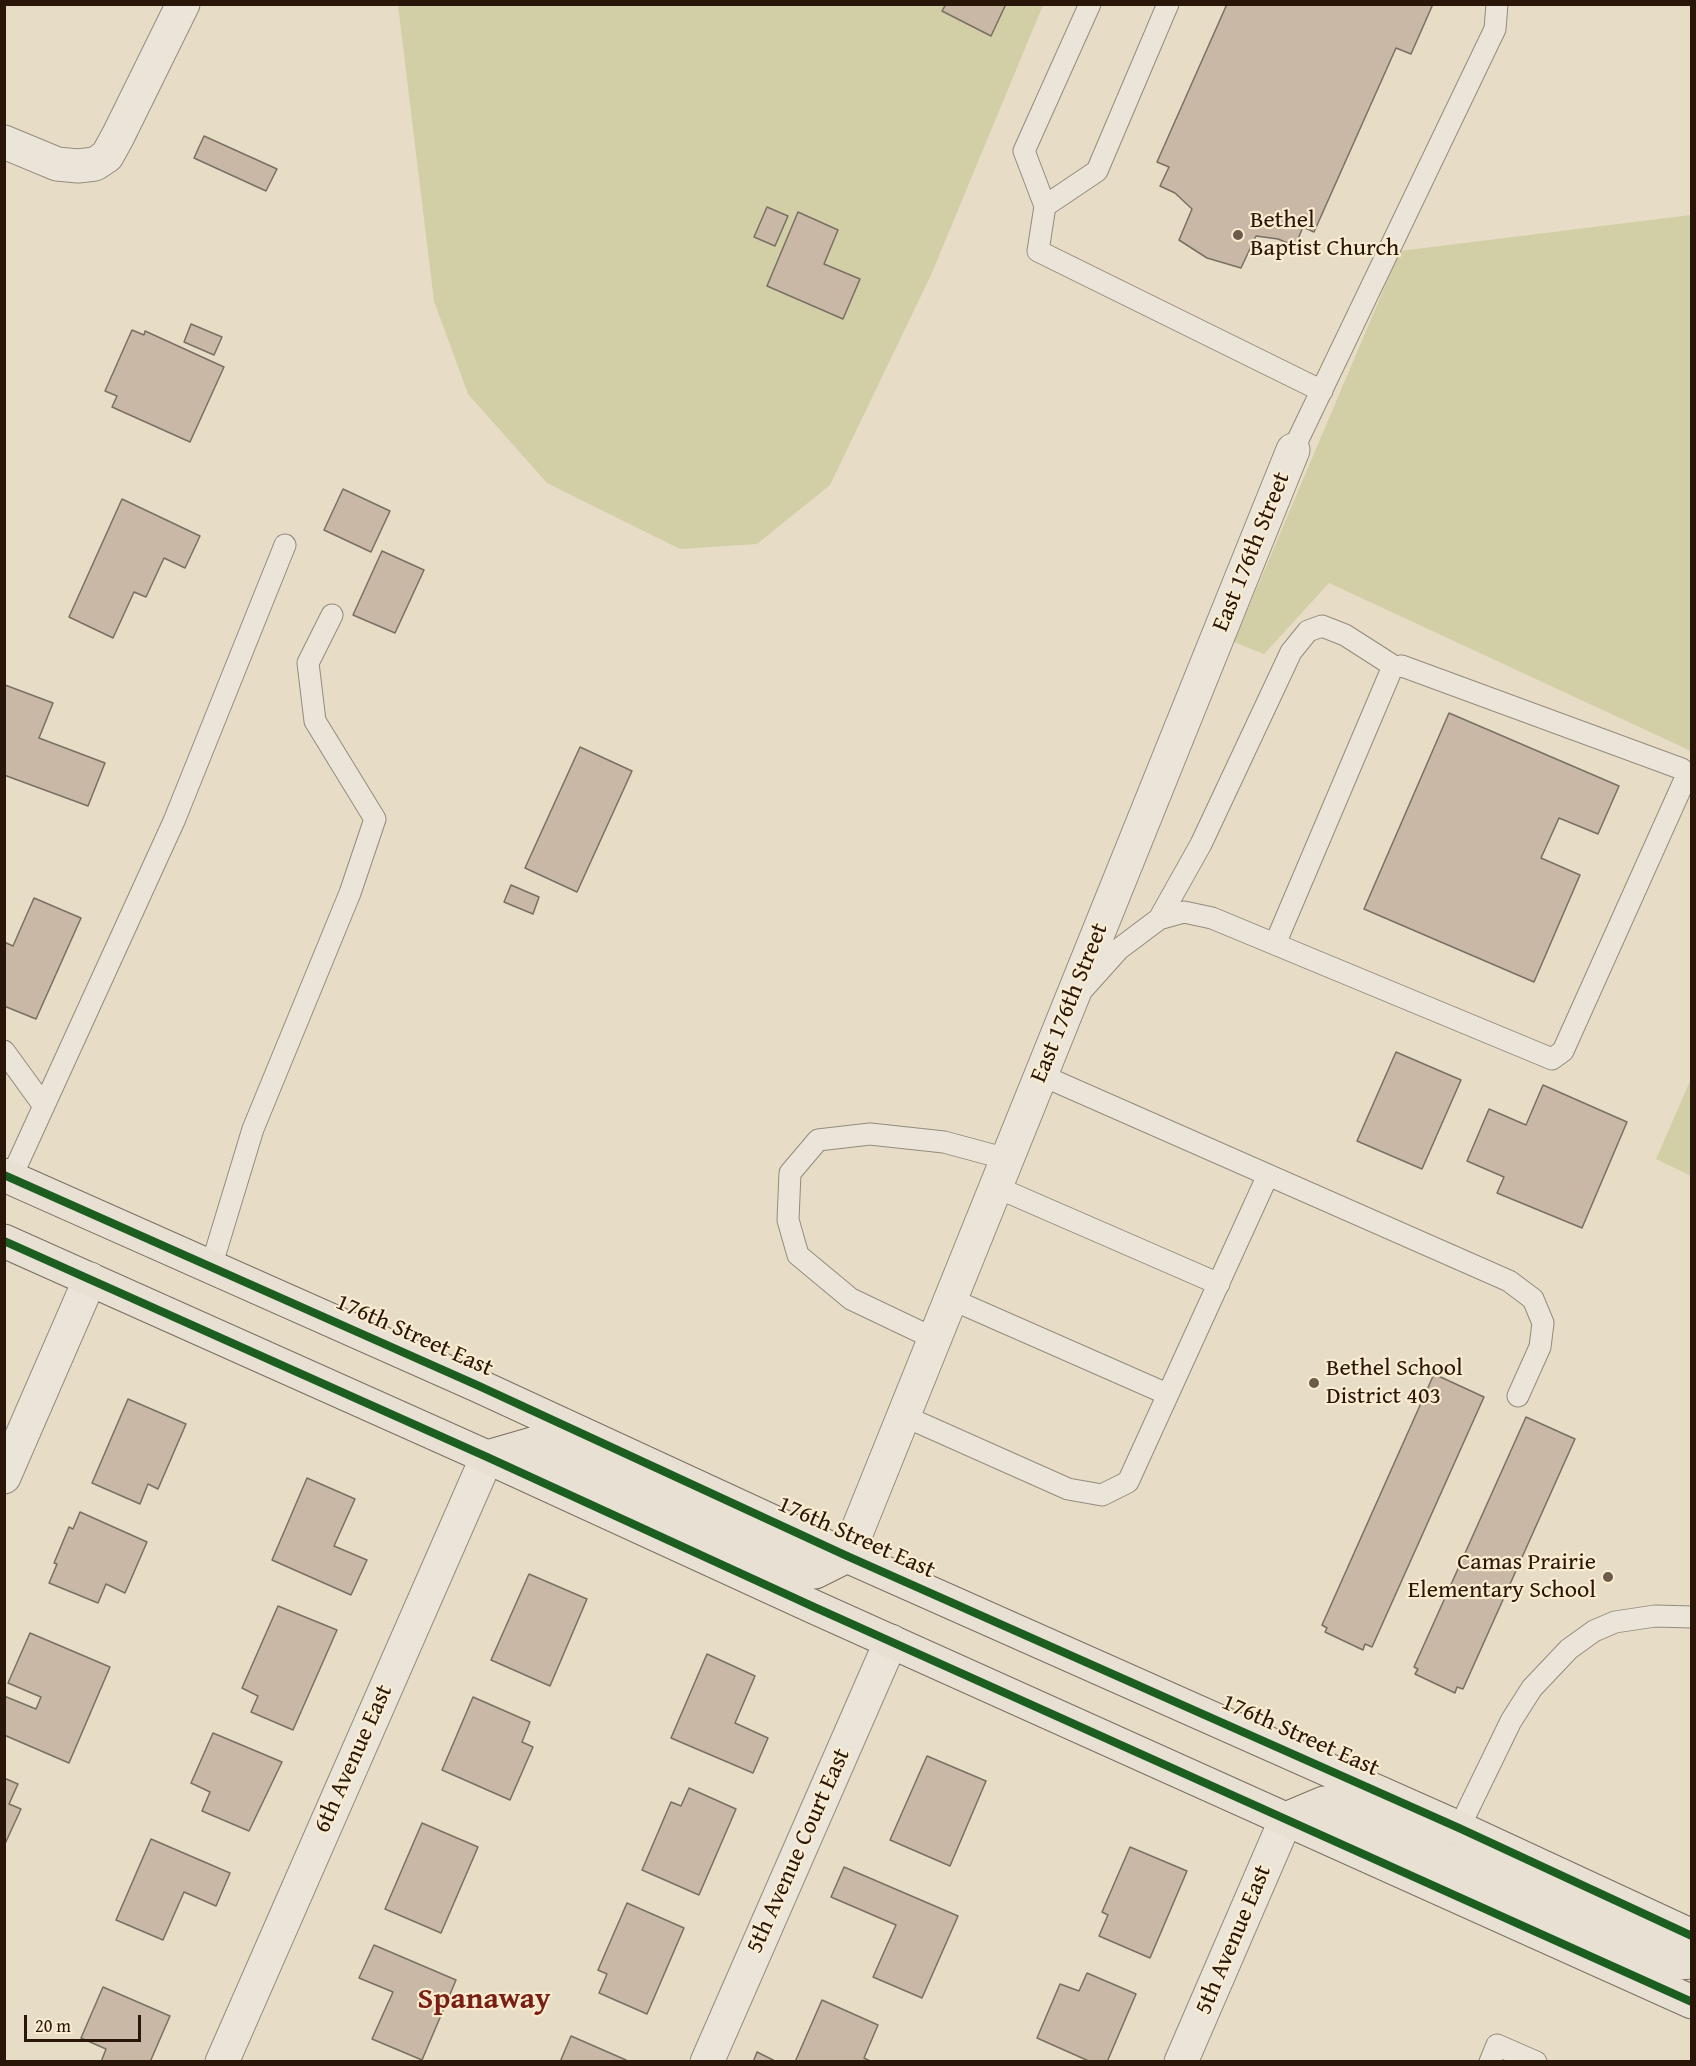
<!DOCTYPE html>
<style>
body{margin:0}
#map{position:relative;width:1696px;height:2066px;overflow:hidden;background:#e7dcc5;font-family:"Gentium Book Plus",serif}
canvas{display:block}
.frame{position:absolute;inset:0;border:6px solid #2a1609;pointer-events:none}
.scale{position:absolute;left:24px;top:2015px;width:117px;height:27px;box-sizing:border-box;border:3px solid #2a1609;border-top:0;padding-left:8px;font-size:18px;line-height:21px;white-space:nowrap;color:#2a1609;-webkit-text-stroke:4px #f9ecd0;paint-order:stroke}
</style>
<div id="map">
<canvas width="1696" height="2066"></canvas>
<div class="frame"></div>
<div class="scale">20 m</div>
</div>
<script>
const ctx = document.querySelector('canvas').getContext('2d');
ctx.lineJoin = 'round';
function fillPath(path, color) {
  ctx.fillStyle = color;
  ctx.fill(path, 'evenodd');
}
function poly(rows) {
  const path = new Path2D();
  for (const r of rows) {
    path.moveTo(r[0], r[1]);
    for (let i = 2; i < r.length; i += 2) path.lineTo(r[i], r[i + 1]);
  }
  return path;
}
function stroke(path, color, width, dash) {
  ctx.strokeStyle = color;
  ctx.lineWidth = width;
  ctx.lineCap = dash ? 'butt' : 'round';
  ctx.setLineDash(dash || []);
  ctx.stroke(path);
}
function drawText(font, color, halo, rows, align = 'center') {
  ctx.font = font + ' "Gentium Book Plus",serif';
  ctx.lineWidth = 4.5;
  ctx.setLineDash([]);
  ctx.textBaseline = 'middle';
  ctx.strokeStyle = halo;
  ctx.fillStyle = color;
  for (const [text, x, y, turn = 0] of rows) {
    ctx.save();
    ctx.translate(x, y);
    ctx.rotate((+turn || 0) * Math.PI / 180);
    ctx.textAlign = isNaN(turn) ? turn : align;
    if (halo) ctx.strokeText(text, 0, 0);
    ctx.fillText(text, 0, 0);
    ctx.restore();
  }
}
const green = poly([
 [398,5,1043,5,931,275,830,485,757,544,680,549,547,483,468,394,434,301],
 [1691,215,1691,751,1329,583,1264,654,1234,642,1400,251],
 [1691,1079,1691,1176,1656,1159]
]);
const building = poly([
 [946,4,1006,4,991,36,942,11,946,4],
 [1227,4,1433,4,1411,54,1396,48,1314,232,1303,227,1295,246,1278,239,1256,236,1241,268,1207,258,1179,240,1192,209,1175,193,1160,186,1169,167,1157,162,1227,4],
 [204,136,277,169,266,191,194,158,204,136],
 [767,207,788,216,775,246,754,237,767,207],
 [798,212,838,230,824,264,860,279,843,319,767,286,798,212],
 [191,324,222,337,214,355,184,342,191,324],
 [132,330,144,335,145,331,224,367,190,442,112,407,117,396,105,391,132,330],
 [343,489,390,511,371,552,324,530,343,489],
 [122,499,200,536,185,568,164,558,146,597,134,592,113,638,69,617,122,499],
 [382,551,424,570,395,633,353,615,382,551],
 [5,685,53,703,39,738,105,763,88,806,4,775,5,685],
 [1449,713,1619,786,1598,834,1559,818,1541,858,1580,875,1534,982,1364,909,1449,713],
 [580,747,632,771,577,892,525,868,580,747],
 [511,885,539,897,533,914,504,902,511,885],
 [34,898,81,918,36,1019,4,1006,4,942,13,946,34,898],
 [1396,1052,1461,1080,1422,1169,1357,1141,1396,1052],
 [1543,1085,1627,1122,1582,1228,1497,1193,1504,1177,1467,1161,1489,1109,1526,1125,1543,1085],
 [1434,1374,1484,1397,1372,1647,1365,1644,1363,1650,1325,1632,1327,1628,1322,1625,1434,1374],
 [128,1399,186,1424,158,1489,148,1484,140,1504,92,1483,128,1399],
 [1526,1417,1575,1439,1463,1689,1457,1687,1455,1693,1415,1674,1418,1669,1414,1667,1526,1417],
 [307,1478,355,1499,334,1546,367,1560,351,1595,272,1560,307,1478],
 [80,1512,147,1542,125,1593,106,1584,98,1603,49,1583,57,1564,54,1563,69,1527,73,1529,80,1512],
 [529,1574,587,1599,550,1686,491,1660,529,1574],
 [278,1606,337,1630,293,1730,251,1712,258,1696,242,1688,278,1606],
 [30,1633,110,1667,69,1763,4,1735,4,1696,36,1709,41,1697,8,1683,30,1633],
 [707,1654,755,1676,735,1723,768,1738,753,1773,671,1738,707,1654],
 [473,1697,530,1722,522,1742,533,1747,510,1800,442,1770,473,1697],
 [213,1733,282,1762,249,1831,202,1811,210,1792,191,1783,213,1733],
 [927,1756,986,1781,950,1866,890,1840,927,1756],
 [4,1778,18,1784,9,1804,21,1809,4,1846,4,1778],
 [689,1788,736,1809,699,1895,642,1870,671,1802,681,1806,689,1788],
 [422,1823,478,1847,441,1933,385,1909,422,1823],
 [151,1839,230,1873,216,1906,184,1892,163,1940,116,1920,151,1839],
 [1130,1847,1187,1871,1150,1958,1099,1936,1108,1915,1102,1912,1130,1847],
 [844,1867,958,1916,922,1998,873,1977,896,1925,831,1897,844,1867],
 [627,1903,684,1928,647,2014,599,1993,607,1974,598,1970,627,1903],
 [374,1945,456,1980,422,2060,372,2039,393,1992,359,1978,374,1945],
 [1087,1973,1136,1994,1107,2062,1091,2062,1037,2038,1060,1984,1079,1991,1087,1973],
 [103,1987,170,2016,150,2062,101,2062,106,2049,81,2038,103,1987],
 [822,2000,878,2025,864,2058,872,2062,795,2062,822,2000],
 [571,2036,626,2060,625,2062,560,2062,571,2036],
 [757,2052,777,2062,753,2062,757,2052]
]);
const service = poly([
 [1090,4,1024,151,1045,206,1038,251,1322,391],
 [1045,206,1097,171,1168,4],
 [1293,450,1495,29,1497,4],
 [1159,919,1201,844,1291,652,1308,631,1322,626,1345,635,1395,667],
 [1084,988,1119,949,1159,919,1184,912,1212,918,1552,1059,1563,1051,1686,777,1682,769,1402,666,1395,667,1391,671,1275,944],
 [4,1051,44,1106],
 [1041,1075,1509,1281,1533,1299,1543,1323,1540,1347,1518,1396],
 [11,1178,174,821,285,545],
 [996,1187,1219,1284],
 [211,1267,253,1129,350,893,375,819,315,721,308,663,332,615],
 [951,1299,1167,1394],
 [935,1339,851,1299,798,1255,788,1220,790,1173,818,1140,870,1134,944,1142,1007,1159],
 [904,1416,1068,1489,1102,1495,1128,1482,1268,1175],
 [1459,1828,1511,1721,1532,1688,1569,1649,1594,1631,1615,1622,1655,1616,1692,1617],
 [1490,2062,1497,2045,1536,2062]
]);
const minor = poly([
 [4,142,57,164,78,166,95,164,107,156,118,136,183,4],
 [4,1477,90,1279],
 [847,1556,1293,450],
 [222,2062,487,1457],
 [707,2062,891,1641],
 [1181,2062,1286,1819]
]);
const primary = poly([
 [4,1175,479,1386,847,1556,1459,1828,1692,1936],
 [4,1241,487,1457,814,1607,1692,2002],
 [487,1457,532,1444,815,1572,847,1556],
 [1286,1819,1324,1803,1677,1963,1692,1962]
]);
const cycleway = poly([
 [4,1175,479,1386,847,1556,1459,1828,1692,1936],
 [4,1241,487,1457,814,1607,1692,2002]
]);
const markers = [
 [1238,235,6,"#6c5b4b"],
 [1314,1383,6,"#6c5b4b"],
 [1608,1577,6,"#6c5b4b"]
];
const poiNames = [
 ["Bethel",1250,221],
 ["Baptist Church",1250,249],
 ["Bethel School",1326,1369],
 ["District 403",1326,1397],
 ["Camas Prairie",1596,1563,"right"],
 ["Elementary School",1596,1591,"right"]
];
const streetNames = [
 ["East 176th Street",1252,552,-68],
 ["East 176th Street",1070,1003,-68],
 ["176th Street East",414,1336,24],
 ["176th Street East",856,1538,24],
 ["176th Street East",1300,1736,24],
 ["6th Avenue East",354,1759,-66],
 ["5th Avenue Court East",799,1851,-66],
 ["5th Avenue East",1234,1940,-67]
];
const districtNames = [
 ["Spanaway",484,2000]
];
fillPath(green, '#d2cea5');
fillPath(building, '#c9b8a5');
stroke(building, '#797064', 1.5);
stroke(service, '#948b7c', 23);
stroke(minor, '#948b7c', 35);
stroke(primary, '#797064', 35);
stroke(service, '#ebe5d9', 21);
stroke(minor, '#ebe5d9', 33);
stroke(primary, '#e8e1d3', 33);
stroke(cycleway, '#1b5e20', 8);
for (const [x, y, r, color] of markers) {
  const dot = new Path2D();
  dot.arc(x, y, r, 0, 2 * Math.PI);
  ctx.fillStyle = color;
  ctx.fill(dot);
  stroke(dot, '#f9ecd0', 2);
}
drawText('24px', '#2a1609', '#f9ecd0', poiNames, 'left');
drawText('24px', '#2a1609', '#f9ecd0', streetNames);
drawText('bold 30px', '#7a1f14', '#f9ecd0', districtNames);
</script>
